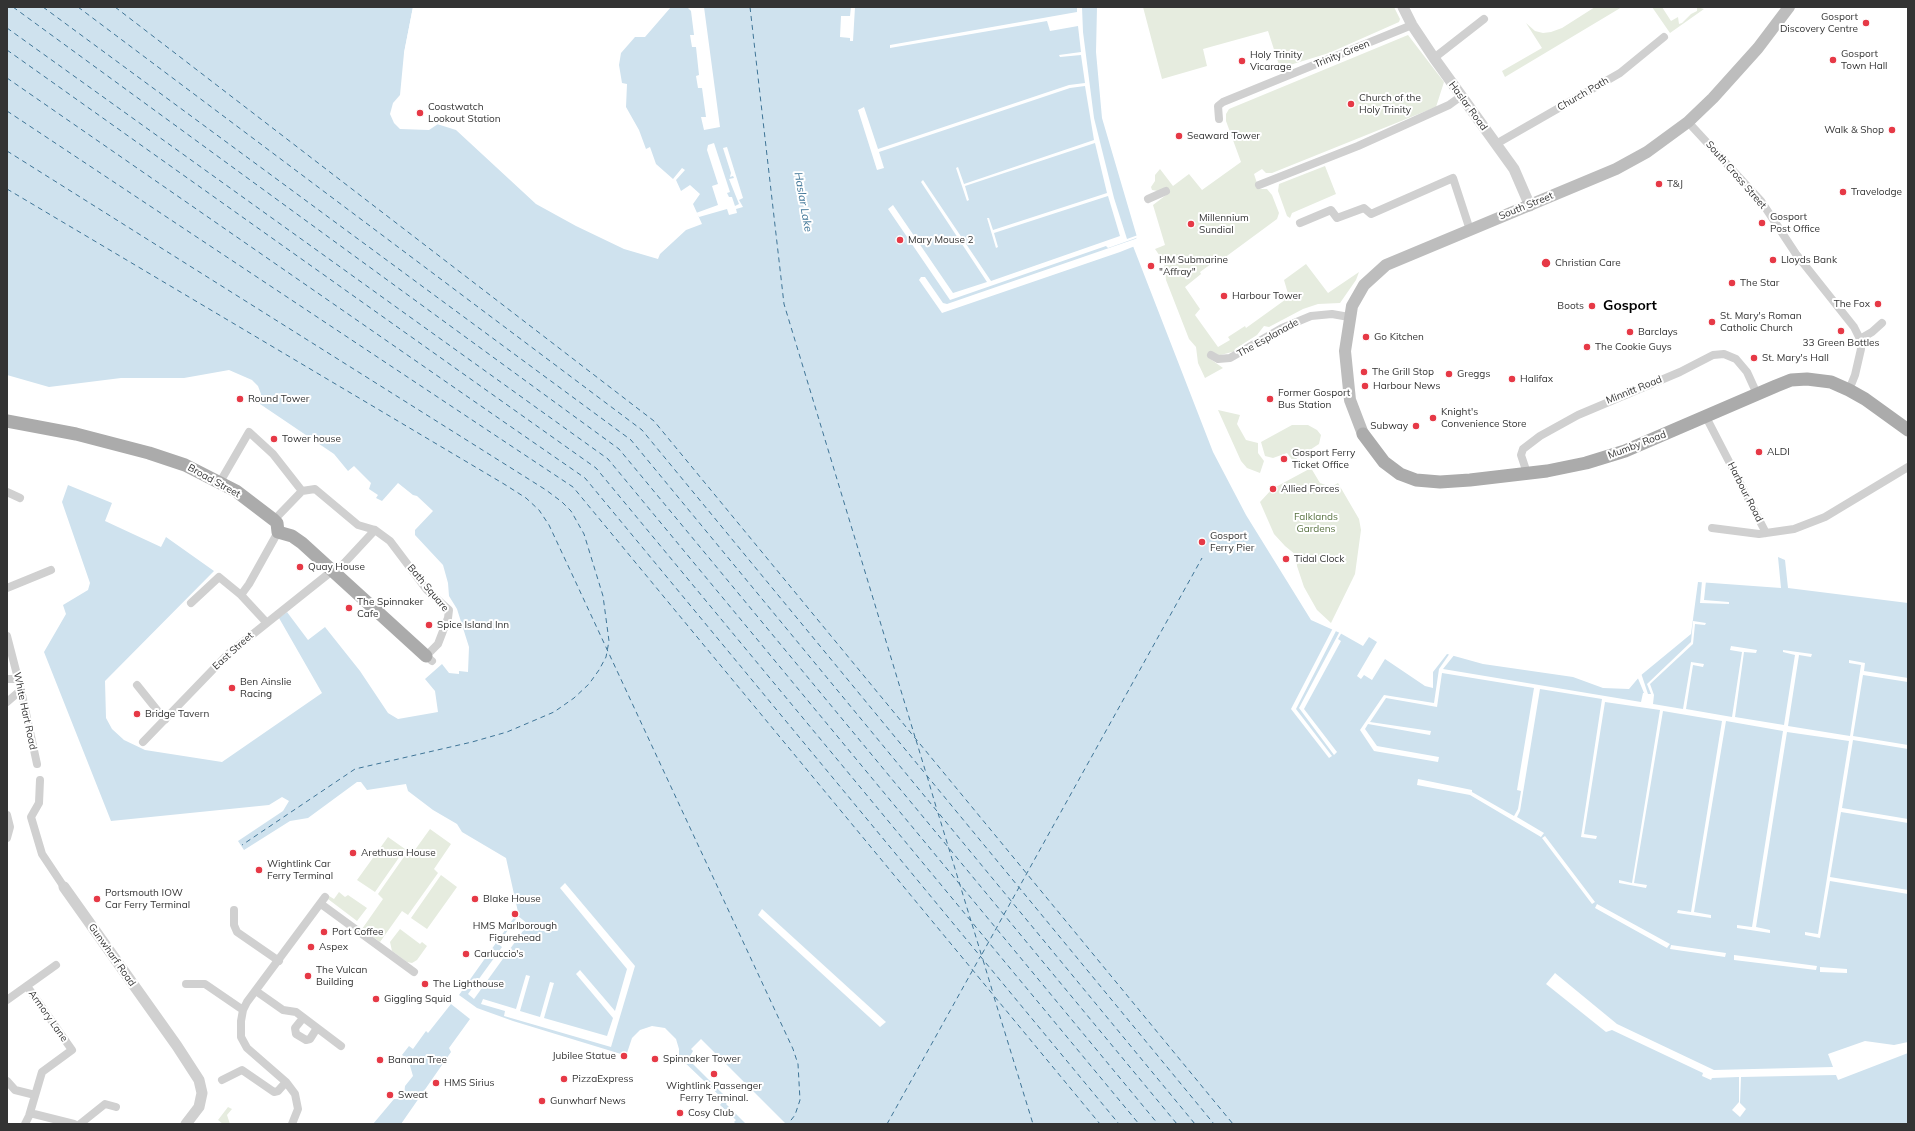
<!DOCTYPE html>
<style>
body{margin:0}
#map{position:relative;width:1915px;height:1131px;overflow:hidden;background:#fff;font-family:Mulish,sans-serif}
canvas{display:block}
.frame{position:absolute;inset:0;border:8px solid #333;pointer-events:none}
</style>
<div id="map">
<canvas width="1915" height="1131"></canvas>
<div class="frame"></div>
</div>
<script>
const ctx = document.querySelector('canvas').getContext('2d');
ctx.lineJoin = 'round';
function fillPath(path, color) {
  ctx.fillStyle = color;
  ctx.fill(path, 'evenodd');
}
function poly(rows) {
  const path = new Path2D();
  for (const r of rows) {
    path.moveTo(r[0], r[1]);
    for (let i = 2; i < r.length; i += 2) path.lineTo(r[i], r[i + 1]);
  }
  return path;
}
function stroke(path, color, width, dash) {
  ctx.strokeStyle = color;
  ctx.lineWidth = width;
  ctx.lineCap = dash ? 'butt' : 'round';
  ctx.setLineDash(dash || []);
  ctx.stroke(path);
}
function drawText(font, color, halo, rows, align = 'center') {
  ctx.font = font + ' Mulish,sans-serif';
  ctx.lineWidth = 4;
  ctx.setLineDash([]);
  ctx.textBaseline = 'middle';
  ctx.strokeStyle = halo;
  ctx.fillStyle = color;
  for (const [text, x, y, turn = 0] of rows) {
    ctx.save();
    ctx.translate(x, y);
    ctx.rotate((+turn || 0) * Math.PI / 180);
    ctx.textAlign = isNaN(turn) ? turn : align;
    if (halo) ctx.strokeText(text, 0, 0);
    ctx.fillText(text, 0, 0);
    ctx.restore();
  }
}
const green = poly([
 [1143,7,1394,7,1400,19,1399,22,1329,53,1280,68,1268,31,1203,49,1207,66,1162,79],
 [1595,7,1622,7,1505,77,1502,71,1542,48,1526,23,1535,31,1543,33,1551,32,1562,28],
 [1652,7,1662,7,1671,21,1678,17,1679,24,1682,23,1691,14,1697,11,1697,7,1704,9,1670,33],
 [1408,35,1444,82,1436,107,1272,173,1266,173,1262,169,1254,174,1259,189,1267,189,1272,195,1279,213,1277,219,1220,261,1218,258,1215,261,1200,272,1201,274,1185,287,1200,309,1195,315,1218,347,1230,340,1228,337,1245,326,1246,328,1289,297,1284,280,1306,264,1328,293,1359,272,1356,280,1340,303,1318,304,1303,309,1269,327,1264,326,1257,335,1235,349,1236,351,1209,358,1223,368,1205,378,1198,363,1196,347,1189,339,1166,280,1164,262,1155,249,1165,245,1153,205,1170,192,1166,187,1158,191,1152,190,1151,187,1155,181,1155,175,1160,169,1173,186,1189,174,1202,190,1241,162,1226,121,1226,114,1229,109],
 [1325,166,1336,194,1292,213,1290,218,1287,216,1278,191,1279,184],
 [1218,410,1240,415,1237,424,1246,440,1258,443,1258,453,1264,461,1260,473,1247,468,1241,461],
 [1292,425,1308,425,1317,430,1321,435,1319,444,1293,461,1287,453,1273,458,1265,456,1261,442],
 [1311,468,1320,483,1331,487,1338,483,1359,519,1361,530,1355,574,1331,623,1317,610,1304,587,1297,566,1296,555,1285,546,1274,534,1260,502,1272,489],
 [430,829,451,844,434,869,438,873,408,915,402,911,380,942,362,929,383,899,378,894,408,851,412,854],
 [388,837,405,849,375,892,357,880],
 [441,875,457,887,427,929,411,918],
 [339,892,345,897,348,895,367,908,357,921,328,899,329,896,334,899],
 [400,929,420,944,422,942,427,946,417,960,412,963,407,962,392,951,390,942],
 [228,1107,232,1109,227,1115,230,1124,223,1124,218,1120]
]);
const water = poly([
 [7,7,413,7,404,53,405,114,456,130,536,204,576,226,624,249,658,259,660,254,686,230,702,224,693,204,700,194,690,185,681,191,676,180,685,170,682,168,673,179,656,164,650,147,646,149,639,130,626,107,627,84,622,83,619,65,621,53,635,37,645,37,671,7,687,7,691,11,694,35,690,35,692,47,696,47,699,75,696,76,698,88,702,88,706,117,701,117,704,130,720,127,704,7,1097,7,1096,52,1102,118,1137,237,1133,246,1213,452,1246,515,1311,620,1340,633,1363,646,1369,637,1377,642,1357,676,1361,679,1364,675,1372,680,1385,659,1425,686,1433,688,1433,672,1447,654,1483,664,1573,677,1603,688,1629,689,1640,676,1691,634,1698,582,1781,588,1778,557,1785,560,1788,588,1908,603,1908,1124,736,1124,734,1122,736,1120,720,1105,724,1100,679,1057,679,1049,676,1039,665,1028,652,1026,640,1030,632,1038,627,1053,621,1054,513,1021,477,1008,459,995,518,912,506,858,462,832,457,824,433,810,408,791,406,784,367,790,361,782,357,782,308,818,290,821,244,850,238,841,283,811,289,801,282,797,269,805,111,821,44,652,66,614,63,605,88,590,90,583,62,502,68,485,112,503,105,521,161,547,166,537,214,571,105,681,106,718,112,729,124,740,145,750,222,762,322,693,279,618,287,612,308,640,325,627,360,671,388,713,398,719,438,712,435,691,425,679,442,664,449,673,459,674,459,671,468,672,469,647,457,609,449,596,448,583,443,565,415,535,415,530,433,511,417,496,413,495,398,483,382,501,376,498,378,495,369,489,371,483,354,466,348,471,334,454,260,404,261,394,258,386,252,380,229,370,184,378,121,378,49,387,7,375],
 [451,1004,470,1019,449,1048,451,1052,401,1124,373,1124,394,1099,399,1099,404,1096,405,1086,413,1076,408,1059,402,1055,409,1046,413,1049,426,1031,428,1033]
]);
const pier = poly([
 [413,7,415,7,406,53,407,105,405,113,438,124,429,130,400,129,394,123,390,114,393,103,400,95,404,53],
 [851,7,855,7,853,41,850,41,850,38,840,37,841,16,850,16],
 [1077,7,1082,7,1083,32,1094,118,1114,198,1127,239,1138,235,1139,237,1108,248,1106,246,950,300,888,209,893,205,953,293,987,282,921,182,923,180,991,281,1120,236,1108,196,994,233,998,247,996,248,987,218,989,218,993,230,1107,193,1095,143,965,186,969,200,967,201,956,168,958,167,964,184,1094,140,1085,86,1070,88,879,152,884,168,877,170,858,110,864,107,878,149,1069,85,1085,83,1081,55,1060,57,1059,55,1081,52,1078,26,1050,31,1047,21,890,48,890,45,1077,12],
 [714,143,730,192,727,193,729,197,732,197,735,206,739,204,729,179,734,178,733,176,730,177,731,173,723,148,727,147,743,198,739,200,743,207,736,209,737,213,729,215,727,209,699,217,696,213,718,205,712,186,718,184,707,150,708,145],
 [1138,238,1135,246,1120,252,942,313,919,280,921,277,925,277,943,303,947,304],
 [1702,581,1706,581,1704,600,1729,602,1729,604,1700,603],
 [1693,621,1706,623,1705,625,1695,624,1693,644,1650,684,1654,695,1653,704,1683,709,1691,662,1704,664,1703,667,1693,665,1686,709,1732,717,1742,652,1730,650,1731,646,1757,650,1756,653,1744,652,1735,717,1784,725,1795,655,1783,652,1783,650,1812,654,1811,657,1799,655,1788,726,1850,736,1861,665,1849,663,1849,660,1865,663,1864,671,1908,678,1908,682,1863,675,1853,736,1908,745,1908,749,1853,740,1842,808,1908,819,1908,823,1841,812,1830,877,1908,890,1908,894,1830,881,1820,938,1805,935,1805,932,1818,934,1849,741,1787,732,1756,927,1770,930,1770,933,1737,928,1737,925,1752,927,1783,731,1726,721,1694,912,1711,915,1711,918,1677,913,1678,910,1691,912,1722,721,1663,711,1634,883,1647,885,1646,888,1619,883,1619,880,1632,883,1660,710,1605,702,1584,834,1597,836,1596,839,1581,837,1602,699,1540,689,1520,811,1517,817,1544,833,1541,837,1470,795,1417,785,1418,779,1472,790,1472,792,1514,816,1518,809,1521,791,1517,790,1534,688,1442,673,1437,707,1386,698,1370,722,1431,731,1430,735,1368,724,1365,729,1377,746,1439,757,1438,762,1374,751,1360,730,1384,695,1434,703,1439,669,1450,653,1455,654,1443,669,1641,702,1643,693,1644,693,1637,676,1641,673,1648,694,1651,694,1647,684,1691,642],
 [1333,628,1337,629,1296,709,1332,756,1329,758,1291,709],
 [1340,631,1342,632,1338,639,1341,641,1304,709,1337,752,1334,755,1299,708],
 [1545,836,1595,902,1592,904,1542,838],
 [565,883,635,966,611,1047,504,1016,505,1011,481,1004,483,999,516,1009,526,975,530,976,520,1011,540,1017,550,982,554,983,544,1018,607,1036,613,1018,576,974,580,970,615,1011,627,969,560,888],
 [1597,904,1670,944,1667,948,1595,908],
 [762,909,886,1022,880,1027,758,915],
 [518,916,528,924,474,999,468,994,502,947,498,944],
 [1671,945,1726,953,1725,957,1670,949],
 [1734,955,1817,966,1816,970,1734,960],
 [1820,967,1847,969,1847,973,1820,972],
 [1555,973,1617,1024,1714,1070,1833,1067,1828,1054,1865,1041,1894,1045,1908,1042,1908,1053,1838,1080,1836,1075,1741,1077,1740,1103,1746,1109,1740,1117,1732,1110,1739,1102,1739,1077,1712,1078,1711,1080,1702,1076,1703,1073,1612,1030,1606,1032,1546,984],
 [701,1039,786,1124,746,1124,726,1104,729,1100,688,1059,693,1051,691,1049]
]);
const ferry = poly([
 [13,7,619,449,1177,1124],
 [43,7,631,440,1195,1124],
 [78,7,642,430,1214,1124],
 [115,7,654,421,1233,1124],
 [750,7,784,304,915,737],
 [7,28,608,459,1158,1124],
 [7,50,596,468,1139,1124],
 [7,78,585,478,1119,1124],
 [7,111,573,487,1100,1124],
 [7,151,546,490,562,502,571,511,584,534,603,596,609,641,606,657,599,670,589,684,574,698,554,712,507,732,472,742,355,769,242,845],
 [7,189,504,484,526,498,539,510,549,525,571,572,793,1049,798,1064,800,1100,795,1115,788,1124],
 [916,740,926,773],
 [927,776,937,810],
 [938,813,971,921],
 [972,924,982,957],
 [982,954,1202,558],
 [983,960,993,993],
 [994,997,1033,1124],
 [887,1124,980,957]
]);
const minor = poly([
 [1434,58,1484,19],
 [1219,119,1218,106,1223,102,1412,25],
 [1688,122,1761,201,1796,254,1854,327,1860,339,1861,349,1855,375,1849,390],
 [1496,144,1620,73,1664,37],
 [1259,185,1358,146,1449,105,1460,97],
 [1148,199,1166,191],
 [1300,223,1331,210,1337,218,1364,208,1371,214,1453,178,1470,230],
 [1860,339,1872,332,1882,323],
 [1211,355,1218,359,1230,358,1282,328,1311,316,1332,314,1349,317],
 [1706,417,1766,533],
 [1527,473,1521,455,1523,449,1540,436,1578,415,1680,372,1713,355,1724,354,1736,359,1747,372,1757,394],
 [220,482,249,432,273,454,302,491],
 [7,492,20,498],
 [274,520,302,491,315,489,358,525,375,530,390,541,427,590,449,610,448,618,438,644,426,656,432,661],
 [1712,528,1759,534,1794,529,1825,517,1908,467],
 [335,573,375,530],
 [7,588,51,570],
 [241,595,249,584,278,532],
 [191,603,219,577,241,595,266,622],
 [7,636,21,690,37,764],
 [7,679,19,679],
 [137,685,165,720],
 [7,702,21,690],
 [143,742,228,654,332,571],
 [40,780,39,803,31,817,42,854,64,887],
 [7,815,10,827,7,838],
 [321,904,414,972],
 [234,910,234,925,237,932,279,961],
 [186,984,205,984,243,1010],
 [256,991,283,1010,296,1012,341,1046],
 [7,1000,56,965],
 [303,1018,295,1028,296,1034,306,1040,310,1039,317,1028],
 [222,1080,242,1070,274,1092,278,1091,286,1082],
 [7,1081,15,1090,35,1095],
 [30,1113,74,1124],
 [25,1124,29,1116,42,1072,72,1050,27,986],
 [80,1124,105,1104,116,1107],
 [292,1124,298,1109,295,1094,286,1082,247,1048,241,1037,241,1021,243,1010,247,1002,325,897]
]);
const tertiary = poly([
 [1403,7,1412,25,1434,58,1514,169,1530,206],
 [64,887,177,1046,199,1080,202,1093,199,1107,186,1124]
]);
const secondary = poly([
 [1363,434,1350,400,1345,351,1352,306,1364,285,1386,265,1616,169,1647,152,1688,122,1713,98,1758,48,1789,7]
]);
const primary = poly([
 [7,421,76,434,149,453,185,465,236,491,274,520,277,523,278,532,292,536,302,543,426,656],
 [1363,434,1384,462,1400,474,1416,480,1440,482,1470,480,1547,471,1586,463,1625,451,1776,386,1791,380,1807,379,1831,382,1849,390,1865,399,1908,430]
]);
const markers = [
 [1866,23,4,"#e63946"],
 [1833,60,4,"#e63946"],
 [1242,61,4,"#e63946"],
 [1351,104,4,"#e63946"],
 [420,113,4,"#e63946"],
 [1892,130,4,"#e63946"],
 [1179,136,4,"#e63946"],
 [1659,184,4,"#e63946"],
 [1843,192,4,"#e63946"],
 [1762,223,4,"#e63946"],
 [1191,224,4,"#e63946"],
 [900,240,4,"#e63946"],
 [1773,260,4,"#e63946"],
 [1546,263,5,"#e63946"],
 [1151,266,4,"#e63946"],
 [1732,283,4,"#e63946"],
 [1224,296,4,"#e63946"],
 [1878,304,4,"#e63946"],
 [1592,306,4,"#e63946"],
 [1712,322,4,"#e63946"],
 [1841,331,4,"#e63946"],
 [1630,332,4,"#e63946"],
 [1366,337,4,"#e63946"],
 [1587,347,4,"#e63946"],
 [1754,358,4,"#e63946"],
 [1364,372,4,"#e63946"],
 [1449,374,4,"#e63946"],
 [1512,379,4,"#e63946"],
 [1365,386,4,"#e63946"],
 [240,399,4,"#e63946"],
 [1270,399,4,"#e63946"],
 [1433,418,4,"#e63946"],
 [1416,426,4,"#e63946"],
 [274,439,4,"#e63946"],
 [1759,452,4,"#e63946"],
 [1284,459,4,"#e63946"],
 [1273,489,4,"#e63946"],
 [1202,542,4,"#e63946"],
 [1286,559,4,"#e63946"],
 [300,567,4,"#e63946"],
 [349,608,4,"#e63946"],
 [429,625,4,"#e63946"],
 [232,688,4,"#e63946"],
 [137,714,4,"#e63946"],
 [353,853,4,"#e63946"],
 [259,870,4,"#e63946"],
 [97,899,4,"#e63946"],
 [475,899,4,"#e63946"],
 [515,914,4,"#e63946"],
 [324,932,4,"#e63946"],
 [311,947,4,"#e63946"],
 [466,954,4,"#e63946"],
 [308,976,4,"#e63946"],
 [425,984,4,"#e63946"],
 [376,999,4,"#e63946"],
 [624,1056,4,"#e63946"],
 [655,1059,4,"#e63946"],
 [380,1060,4,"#e63946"],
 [714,1074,4,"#e63946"],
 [564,1079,4,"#e63946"],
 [436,1083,4,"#e63946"],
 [390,1095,4,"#e63946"],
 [542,1101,4,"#e63946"],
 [680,1113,4,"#e63946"]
];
const poiNames = [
 ["Gosport",1858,17,"right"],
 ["Discovery Centre",1858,29,"right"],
 ["Gosport",1841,54],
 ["Town Hall",1841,66],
 ["Holy Trinity",1250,55],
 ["Vicarage",1250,67],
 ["Church of the",1359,98],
 ["Holy Trinity",1359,110],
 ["Coastwatch",428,107],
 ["Lookout Station",428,119],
 ["Walk & Shop",1884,130,"right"],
 ["Seaward Tower",1187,136],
 ["T&J",1667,184],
 ["Travelodge",1851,192],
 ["Gosport",1770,217],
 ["Post Office",1770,229],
 ["Millennium",1199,218],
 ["Sundial",1199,230],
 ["Mary Mouse 2",908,240],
 ["HM Submarine",1159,260],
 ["\"Affray\"",1159,272],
 ["Lloyds Bank",1781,260],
 ["Christian Care",1555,263],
 ["The Star",1740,283],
 ["Harbour Tower",1232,296],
 ["The Fox",1870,304,"right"],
 ["Boots",1584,306,"right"],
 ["St. Mary's Roman",1720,316],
 ["Catholic Church",1720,328],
 ["Barclays",1638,332],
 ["Go Kitchen",1374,337],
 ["33 Green Bottles",1841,343,"center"],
 ["The Cookie Guys",1595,347],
 ["St. Mary's Hall",1762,358],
 ["The Grill Stop",1372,372],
 ["Greggs",1457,374],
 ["Halifax",1520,379],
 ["Harbour News",1373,386],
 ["Former Gosport",1278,393],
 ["Bus Station",1278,405],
 ["Round Tower",248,399],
 ["Knight's",1441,412],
 ["Convenience Store",1441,424],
 ["Subway",1408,426,"right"],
 ["Tower house",282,439],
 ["ALDI",1767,452],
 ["Gosport Ferry",1292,453],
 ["Ticket Office",1292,465],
 ["Allied Forces",1281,489],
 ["Gosport",1210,536],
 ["Ferry Pier",1210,548],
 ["Tidal Clock",1294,559],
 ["Quay House",308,567],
 ["The Spinnaker",357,602],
 ["Cafe",357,614],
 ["Spice Island Inn",437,625],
 ["Ben Ainslie",240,682],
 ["Racing",240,694],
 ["Bridge Tavern",145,714],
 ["Arethusa House",361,853],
 ["Wightlink Car",267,864],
 ["Ferry Terminal",267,876],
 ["Portsmouth IOW",105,893],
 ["Car Ferry Terminal",105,905],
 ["Blake House",483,899],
 ["HMS Marlborough",515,926,"center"],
 ["Figurehead",515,938,"center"],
 ["Port Coffee",332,932],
 ["Aspex",319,947],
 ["Carluccio's",474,954],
 ["The Vulcan",316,970],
 ["Building",316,982],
 ["The Lighthouse",433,984],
 ["Giggling Squid",384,999],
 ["Jubilee Statue",616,1056,"right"],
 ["Spinnaker Tower",663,1059],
 ["Banana Tree",388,1060],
 ["PizzaExpress",572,1079],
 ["HMS Sirius",444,1083],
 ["Wightlink Passenger",714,1086,"center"],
 ["Ferry Terminal.",714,1098,"center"],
 ["Sweat",398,1095],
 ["Gunwharf News",550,1101],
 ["Cosy Club",688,1113]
];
const streetNames = [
 ["Trinity Green",1342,54,-22],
 ["Church Path",1583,94,-30],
 ["Haslar Road",1468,106,54],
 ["South Cross Street",1736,175,49],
 ["South Street",1526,206,-22],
 ["The Esplanade",1268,338,-29],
 ["Minnitt Road",1634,390,-22],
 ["Mumby Road",1637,445,-21],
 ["Broad Street",214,481,29],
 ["Harbour Road",1745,492,63],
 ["Bath Square",428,588,50],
 ["East Street",233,651,-42],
 ["White Hart Road",25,711,78],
 ["Gunwharf Road",112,955,55],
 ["Armory Lane",48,1016,55]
];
const parkNames = [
 ["Falklands",1316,517],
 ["Gardens",1316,529]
];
const waterNames = [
 ["Haslar Lake",803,202,80]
];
const districtNames = [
 ["Gosport",1630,306]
];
fillPath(green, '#e6ecdf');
fillPath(water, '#cfe2ee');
fillPath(pier, '#fff');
stroke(ferry, '#3f7597', 1, [5, 4]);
stroke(minor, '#d0d0d0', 8);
stroke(tertiary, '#d0d0d0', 11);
stroke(secondary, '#bdbdbd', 12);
stroke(primary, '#ababab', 13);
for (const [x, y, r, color] of markers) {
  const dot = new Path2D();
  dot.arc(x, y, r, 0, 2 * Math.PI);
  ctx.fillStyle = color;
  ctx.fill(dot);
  stroke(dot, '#fff', 1.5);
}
drawText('10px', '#333', '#fff', poiNames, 'left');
drawText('10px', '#333', '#fff', streetNames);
drawText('10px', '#56703f', '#fff', parkNames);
drawText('italic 11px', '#3f7597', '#fff', waterNames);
drawText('bold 14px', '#000', '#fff', districtNames);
</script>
